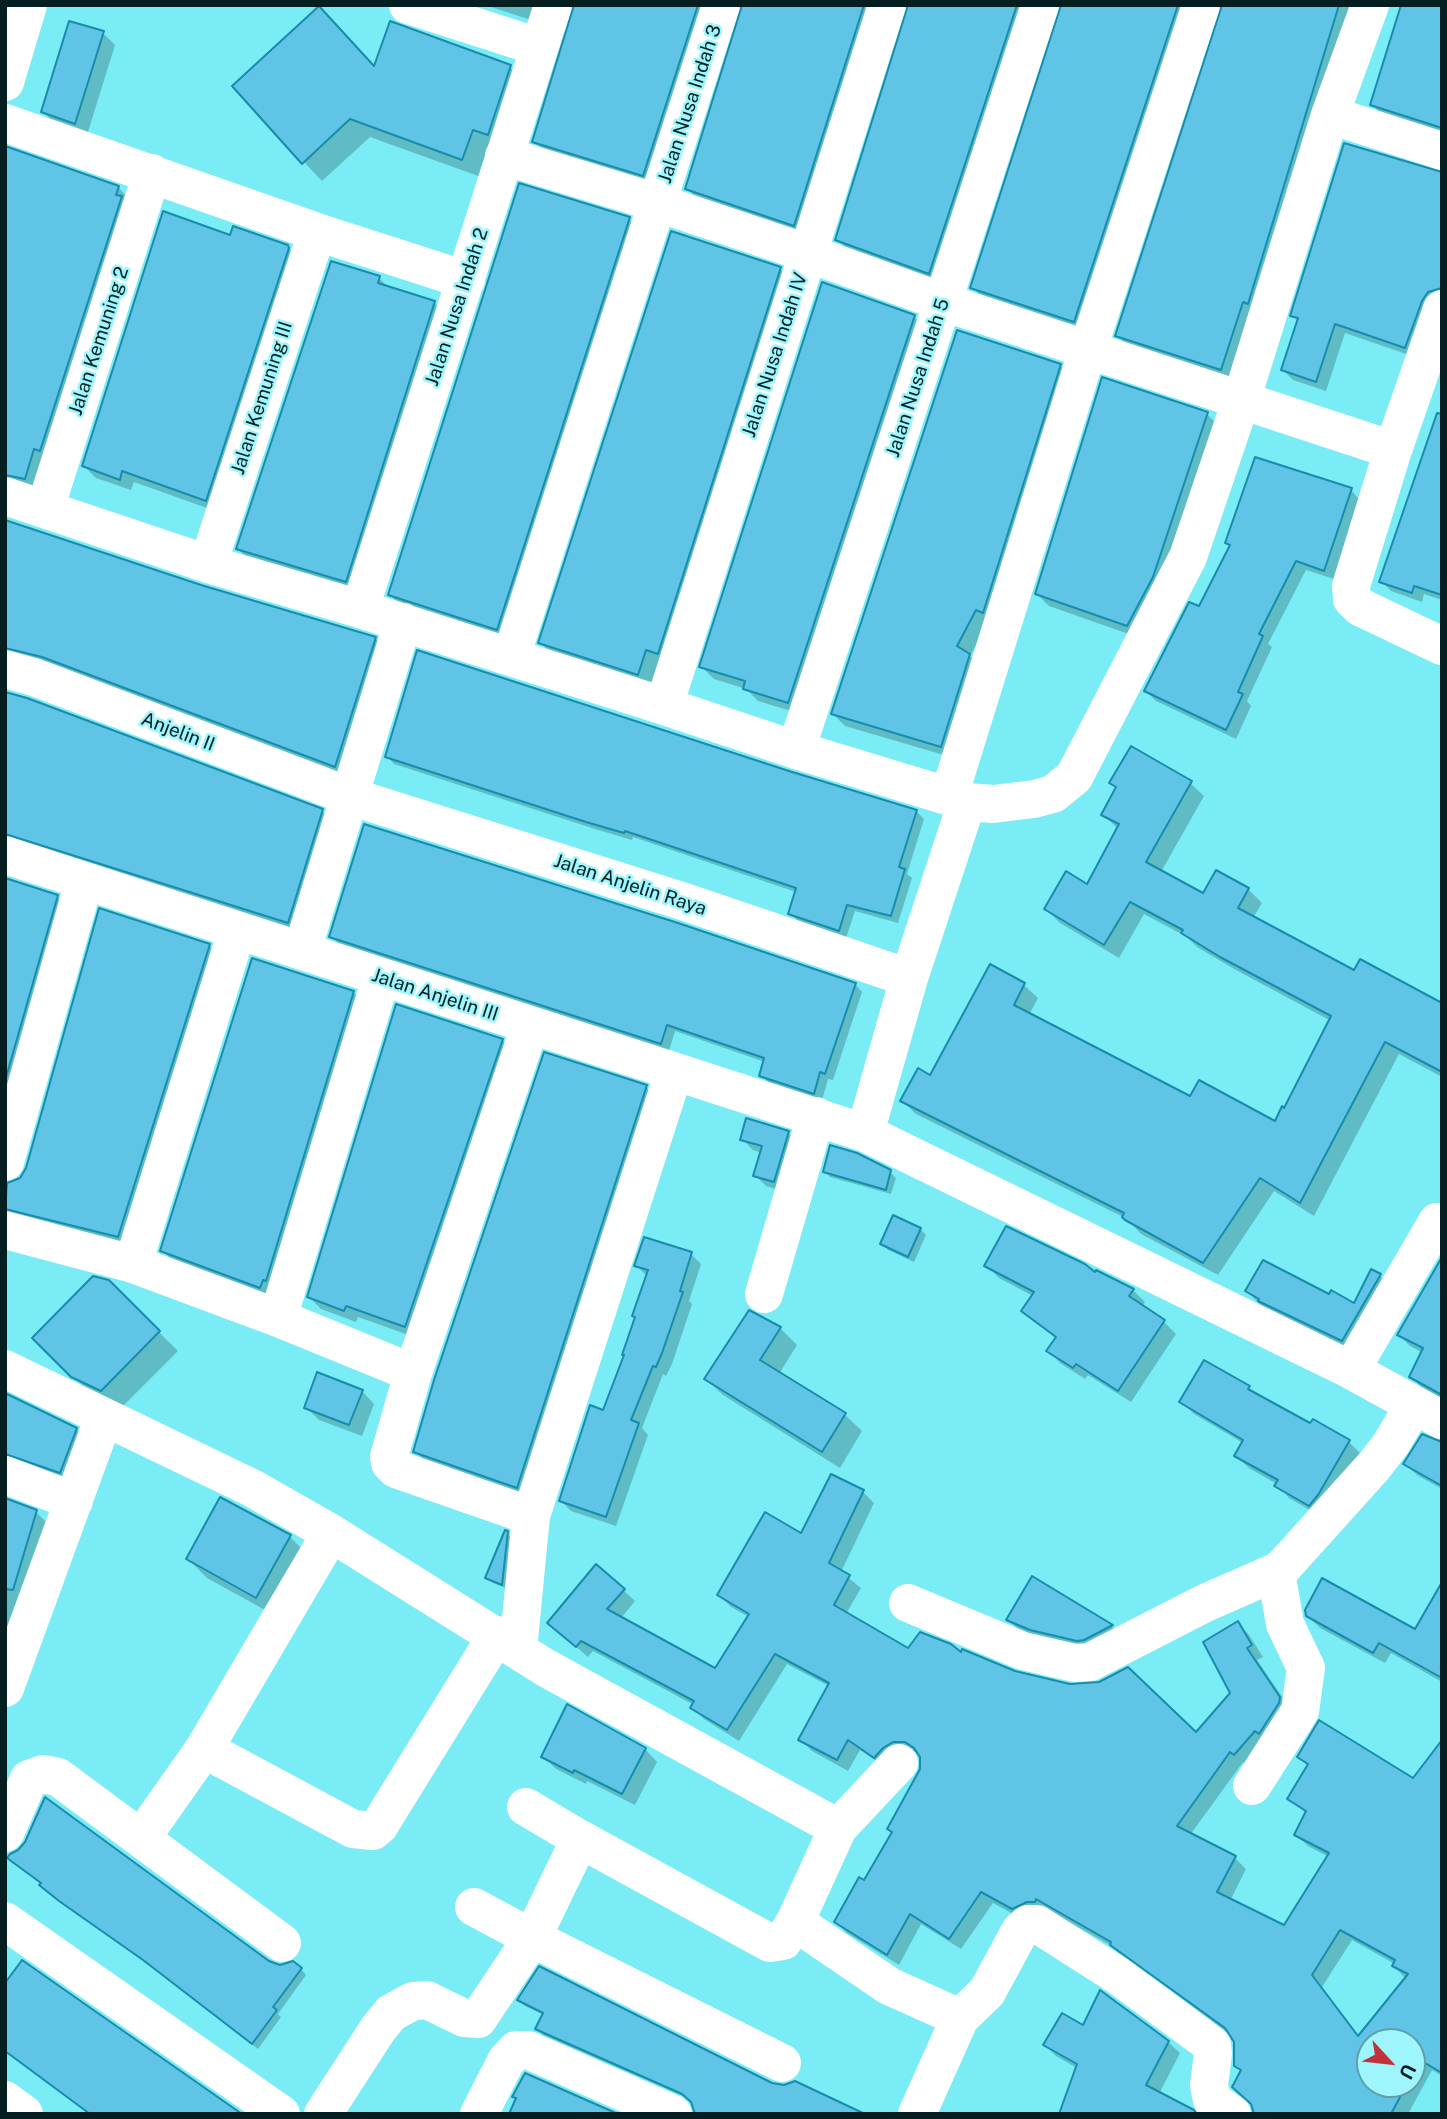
<!DOCTYPE html>
<style>
body{margin:0}
#map{position:relative;width:1447px;height:2119px;overflow:hidden;background:#79ecf5;font-family:"Public Sans",sans-serif}
canvas{display:block}
.frame{position:absolute;inset:0;border:7px solid #051f21;pointer-events:none}
.north{position:absolute;left:1356px;top:2028px;width:70px;height:70px;box-sizing:border-box;background:#9ff5fc;border:2px solid #619fa4;border-radius:50%;rotate:117deg;font-size:19px;font-weight:700;line-height:28px;text-align:center;color:#051f21}
.north::after{content:'';display:block;margin:auto;width:24px;height:32px;background:#c1323b;clip-path:polygon(50% 0,100% 100%,50% 72%,0 100%)}
</style>
<div id="map">
<canvas width="1447" height="2119"></canvas>
<div class="frame"></div>
<div class="north">U</div>
</div>
<script>
const ctx = document.querySelector('canvas').getContext('2d');
ctx.lineJoin = 'round';
function fillPath(path, color) {
  ctx.fillStyle = color;
  ctx.fill(path, 'evenodd');
}
function poly(rows) {
  const path = new Path2D();
  for (const r of rows) {
    path.moveTo(r[0], r[1]);
    for (let i = 2; i < r.length; i += 2) path.lineTo(r[i], r[i + 1]);
  }
  return path;
}
function stroke(path, color, width, dash) {
  ctx.strokeStyle = color;
  ctx.lineWidth = width;
  ctx.lineCap = dash ? 'butt' : 'round';
  ctx.setLineDash(dash || []);
  ctx.stroke(path);
}
function drawText(font, color, halo, rows, align = 'center') {
  ctx.font = font + ' "Public Sans",sans-serif';
  ctx.lineWidth = 5;
  ctx.setLineDash([]);
  ctx.textBaseline = 'middle';
  ctx.strokeStyle = halo;
  ctx.fillStyle = color;
  for (const [text, x, y, turn = 0] of rows) {
    ctx.save();
    ctx.translate(x, y);
    ctx.rotate((+turn || 0) * Math.PI / 180);
    ctx.textAlign = isNaN(turn) ? turn : align;
    if (halo) ctx.strokeText(text, 0, 0);
    ctx.fillText(text, 0, 0);
    ctx.restore();
  }
}
const shadow = poly([
 [485,5,548,5,540,23],
 [576,5,716,5,655,187,547,154,534,141],
 [744,5,882,5,806,237,699,201,687,188],
 [910,5,1035,5,941,285,850,252,837,239],
 [1063,5,1196,5,1086,333,985,300,972,287],
 [1224,5,1354,5,1233,382,1130,348,1117,335],
 [1442,5,1442,134,1381,114,1372,104],
 [103,33,115,45,87,135,56,124,43,112],
 [510,67,529,86,481,177,370,137,322,181,304,162,375,68],
 [5,148,118,187,129,199,36,490,5,489],
 [1442,174,1442,300,1415,357,1345,333,1326,391,1293,380,1283,370,1299,322,1292,316],
 [629,219,641,231,509,641,402,606,389,594],
 [231,237,287,247,299,259,218,512,134,482,131,490,96,478,84,466],
 [780,269,792,281,650,686,553,655,540,642],
 [379,278,390,289,434,303,447,315,358,593,250,561,238,549],
 [914,317,927,329,801,714,758,701,746,689,714,679,701,666],
 [1060,365,1072,378,989,621,970,656,982,668,954,758,845,726,833,714],
 [1442,405,1442,600,1424,594,1422,602,1391,591,1381,581],
 [1207,414,1219,426,1140,638,1049,606,1037,594],
 [1351,490,1360,500,1334,579,1306,570,1268,644,1272,647,1247,701,1251,706,1236,739,1156,701,1146,691,1200,609,1231,547,1227,543],
 [5,521,201,586,375,638,386,650,346,777,5,662],
 [5,694,322,811,333,822,299,934,5,848],
 [387,756,789,772,916,811,924,819,907,874,912,878,898,923,855,911,846,938,798,921,790,913,796,892,633,837,632,840,595,829,394,764],
 [1190,783,1204,796,1161,872,1204,895,1248,889,1262,903,1253,918,1355,972,1442,1004,1442,1077,1399,1054,1314,1216,1274,1191,1218,1275,1141,1234,1127,1219,916,1114,902,1101,931,1077,991,966,1024,985,1038,998,1029,1015,1191,1098,1276,1123,1285,1110,1331,1021,1236,970,1197,947,1187,937,1144,914,1119,958,1060,923,1046,909,1088,886,1117,828,1103,814],
 [5,880,57,897,68,908,5,1130],
 [331,936,855,984,862,992,833,1080,828,1079,822,1100,769,1083,761,1075,765,1062,675,1031,669,1051,339,944],
 [209,946,220,957,130,1248,5,1221,5,1185,11,1185,22,1178],
 [353,992,366,1005,273,1299,175,1263,162,1250],
 [502,1040,514,1052,417,1338,358,1317,356,1322,321,1309,309,1297],
 [646,1087,658,1099,530,1499,428,1464,415,1451],
 [788,1133,799,1144,785,1192,766,1186,755,1175,762,1153,753,1150,742,1139],
 [825,1171,890,1172,896,1178,891,1194,830,1177],
 [920,1229,926,1235,914,1262,888,1250,882,1244],
 [691,1254,701,1264,689,1301,692,1304,672,1364,666,1376,663,1374,642,1428,648,1435,616,1526,571,1511,561,1501,604,1413,626,1356,636,1318,647,1276,636,1265],
 [987,1266,1096,1275,1133,1290,1145,1302,1142,1307,1164,1322,1176,1334,1131,1402,1088,1375,1085,1379,1060,1363,1049,1351,1057,1339,1023,1311,1033,1296,999,1278],
 [1372,1271,1380,1276,1396,1291,1358,1356,1262,1307,1247,1291,1329,1297,1355,1306],
 [108,1282,178,1351,120,1409,92,1395,35,1338],
 [1442,1308,1442,1399,1422,1388,1411,1376,1423,1353,1410,1346,1399,1335],
 [780,1328,797,1345,779,1374,845,1415,862,1431,840,1468,723,1395,706,1379],
 [1249,1388,1256,1395,1311,1426,1349,1442,1361,1454,1322,1517,1289,1498,1277,1484,1249,1468,1236,1456,1243,1443,1194,1414,1181,1402],
 [362,1391,374,1404,362,1436,319,1420,306,1407],
 [5,1395,76,1429,87,1441,72,1483,5,1468],
 [1442,1444,1442,1489,1417,1475,1405,1464],
 [863,1492,874,1503,841,1572,861,1588,846,1614,908,1650,961,1654,1196,1734,1233,1693,1238,1623,1249,1635,1263,1657,1257,1660,1291,1710,1246,1765,1243,1762,1190,1835,1235,1858,1246,1869,1230,1901,1285,1928,1329,1857,1308,1846,1296,1835,1307,1814,1289,1799,1308,1766,1299,1757,1413,1781,1442,1755,1442,2076,1432,2070,1408,2114,1255,2114,1242,2072,1235,2065,1237,2051,1233,2037,1117,1949,1048,1910,1024,1920,993,1903,961,1949,921,1924,899,1965,847,1933,836,1922,865,1882,894,1833,922,1768,921,1755,916,1752,904,1753,887,1768,860,1750,848,1771,812,1751,800,1739,829,1686,787,1664,739,1741,704,1719,692,1707,694,1705,593,1651,588,1657,549,1623,623,1590,635,1601,621,1618,716,1670,749,1617,731,1607,719,1595],
 [1352,1940,1395,1964,1394,1966,1405,1978,1360,2037,1322,1987],
 [1370,2042,1412,2042,1412,2084,1370,2084],
 [5,1500,36,1512,47,1523,5,1660],
 [507,1533,513,1539,508,1589,493,1583,487,1578],
 [290,1537,309,1556,276,1616,207,1578,188,1559],
 [1032,1579,1112,1627,1124,1639,1097,1652,1021,1632,1009,1620],
 [1308,1616,1416,1632,1442,1626,1442,1682,1391,1653,1385,1663,1320,1628],
 [645,1749,657,1762,635,1805,587,1781,586,1784,556,1769,543,1756],
 [9,1858,268,1962,280,1967,301,1969,306,1975,278,2014,281,2017,258,2049,151,1966,47,1890,42,1884],
 [519,2000,772,2084,696,2111,690,2099,543,2035,537,2029,544,2015,525,2006],
 [1083,2028,1168,2042,1180,2053,1159,2094,1077,2068,1056,2056,1045,2045]
]);
const building = poly([
 [574,5,698,5,643,176,532,142,574,5],
 [742,5,864,5,794,226,685,189,742,5],
 [908,5,1017,5,929,274,835,240,908,5],
 [1061,5,1178,5,1074,322,970,288,1061,5],
 [1222,5,1339,5,1248,304,1243,302,1221,370,1115,336,1222,5],
 [1401,5,1442,5,1442,128,1370,105,1401,5],
 [319,6,374,66,390,21,511,65,488,135,473,130,462,160,350,119,302,164,232,86,319,6],
 [69,21,104,31,75,124,41,112,69,21],
 [1344,143,1442,172,1442,288,1428,292,1422,301,1405,348,1335,324,1316,382,1281,370,1298,318,1290,316,1344,143],
 [5,146,119,186,116,195,122,196,40,451,34,449,25,479,5,475,5,146],
 [519,183,630,217,497,630,388,595,519,183],
 [163,211,230,235,233,226,288,245,289,248,206,501,122,471,120,480,82,466,163,211],
 [671,231,781,267,658,654,646,650,638,675,538,643,671,231],
 [331,261,380,276,378,283,435,301,346,582,236,549,331,261],
 [822,282,915,315,788,703,743,689,745,681,699,667,822,282],
 [957,330,1061,364,983,613,976,610,957,646,970,654,941,747,831,714,957,330],
 [1102,377,1208,412,1153,577,1127,626,1035,594,1102,377],
 [1437,413,1442,414,1442,595,1414,586,1412,593,1379,582,1437,413],
 [1255,457,1352,488,1324,571,1296,561,1259,634,1263,636,1238,692,1243,694,1226,730,1144,691,1189,602,1199,606,1230,545,1225,543,1255,457],
 [5,520,201,585,376,637,335,767,42,657,5,648,5,520],
 [417,650,789,771,917,810,899,867,905,869,891,916,847,905,839,931,788,914,796,888,625,831,624,833,586,822,385,757,417,650],
 [5,692,27,698,323,809,288,923,5,834,5,692],
 [1131,746,1192,781,1146,862,1203,893,1216,870,1249,888,1238,908,1354,970,1360,959,1442,1003,1442,1072,1385,1042,1300,1203,1260,1178,1203,1263,1125,1220,1122,1217,1124,1213,900,1101,918,1068,930,1075,990,964,1025,983,1014,1005,1190,1096,1199,1080,1275,1121,1282,1106,1284,1108,1331,1016,1220,957,1181,933,1183,930,1130,902,1104,945,1044,909,1066,871,1087,884,1119,824,1101,815,1116,787,1109,783,1131,746],
 [364,824,678,923,856,983,825,1074,820,1072,814,1094,759,1076,764,1058,667,1025,661,1044,329,937,364,824],
 [5,878,58,895,5,1081,5,878],
 [99,908,210,944,118,1237,5,1209,7,1183,20,1178,26,1168,99,908],
 [252,958,354,991,266,1281,263,1280,260,1288,160,1251,252,958],
 [396,1004,503,1039,405,1327,346,1306,344,1311,307,1297,396,1004],
 [544,1052,647,1085,517,1488,413,1452,434,1380,544,1052],
 [746,1118,789,1131,774,1182,753,1176,762,1146,740,1140,746,1118],
 [830,1145,857,1153,891,1170,886,1190,823,1172,830,1145],
 [893,1215,921,1228,908,1257,880,1244,893,1215],
 [1006,1226,1085,1264,1095,1272,1096,1270,1134,1289,1129,1296,1165,1320,1118,1391,1076,1364,1073,1368,1046,1351,1056,1337,1021,1311,1034,1292,984,1266,1006,1226],
 [644,1237,692,1252,680,1291,683,1292,662,1353,656,1367,653,1366,631,1420,639,1423,606,1517,559,1501,590,1405,603,1410,624,1355,622,1355,635,1317,632,1316,648,1270,634,1266,644,1237],
 [1442,1257,1442,1395,1409,1377,1423,1348,1397,1335,1442,1257],
 [1263,1260,1329,1294,1331,1290,1354,1303,1371,1269,1381,1274,1342,1341,1258,1301,1259,1299,1245,1291,1263,1260],
 [93,1276,109,1280,160,1331,101,1391,71,1377,32,1338,93,1276],
 [749,1310,781,1327,760,1360,846,1413,822,1452,704,1379,749,1310],
 [1204,1360,1250,1386,1248,1389,1310,1423,1313,1419,1350,1440,1318,1495,1309,1506,1274,1486,1278,1480,1234,1456,1243,1440,1179,1402,1204,1360],
 [317,1372,363,1390,349,1425,304,1408,317,1372],
 [5,1393,77,1428,60,1473,5,1454,5,1393],
 [1422,1434,1442,1442,1442,1486,1403,1464,1422,1434],
 [831,1474,864,1490,829,1563,850,1575,834,1605,908,1648,920,1632,951,1644,961,1652,962,1649,1015,1671,1070,1684,1099,1682,1128,1667,1196,1732,1230,1693,1203,1642,1238,1621,1252,1645,1247,1648,1280,1697,1279,1703,1259,1734,1255,1731,1234,1755,1230,1752,1177,1826,1236,1856,1217,1892,1284,1925,1329,1853,1294,1835,1306,1811,1287,1799,1308,1764,1297,1757,1319,1720,1413,1778,1442,1740,1442,2073,1420,2060,1412,2075,1412,2042,1370,2042,1370,2084,1407,2084,1391,2114,1254,2114,1251,2104,1232,2087,1241,2070,1234,2066,1234,2042,1225,2028,1110,1945,1111,1942,1036,1899,1035,1902,1027,1902,1012,1909,981,1892,949,1939,910,1914,887,1955,834,1922,859,1877,864,1880,892,1832,887,1829,920,1769,920,1757,914,1748,905,1742,893,1742,883,1748,874,1758,848,1740,837,1760,798,1740,829,1683,775,1654,727,1730,690,1708,694,1701,581,1641,576,1647,547,1623,596,1564,625,1589,607,1609,715,1668,749,1614,717,1595,765,1512,801,1533,831,1474],
 [1340,1930,1395,1960,1392,1966,1408,1974,1358,2036,1312,1975,1340,1930],
 [220,1497,291,1535,256,1598,186,1559,220,1497],
 [5,1498,37,1510,13,1590,5,1589,5,1498],
 [505,1530,508,1531,502,1585,485,1578,505,1530],
 [1032,1576,1113,1625,1084,1640,1077,1641,1030,1630,1006,1620,1032,1576],
 [1322,1578,1415,1629,1442,1582,1442,1678,1379,1643,1373,1653,1306,1616,1305,1610,1322,1578],
 [567,1704,646,1748,622,1794,574,1770,573,1773,541,1757,567,1704],
 [45,1797,269,1961,280,1965,293,1961,302,1968,273,2007,277,2010,252,2044,143,1960,59,1901,39,1885,41,1883,7,1858,10,1854,18,1850,25,1842,45,1797],
 [22,1960,242,2114,90,2114,5,2051,5,1983,22,1960],
 [539,1966,772,2083,784,2085,795,2081,865,2114,695,2114,691,2102,682,2094,535,2029,543,2013,517,2000,539,1966],
 [1100,1990,1169,2041,1146,2085,1194,2110,1197,2114,1059,2114,1077,2064,1043,2045,1062,2013,1083,2025,1100,1990],
 [525,2073,618,2114,509,2114,516,2098,512,2097,525,2073]
]);
const minor = poly([
 [408,5,539,47],
 [5,82,28,5],
 [1330,115,1442,151],
 [5,123,317,232,466,280],
 [504,156,658,203,807,253,943,302,1393,450],
 [1442,309,1393,450,1351,586,1352,599,1360,607,1442,646],
 [5,496,208,564,360,609,664,706,796,750,967,802,993,804,1034,799,1053,794,1074,777,1188,557,1241,401,1330,115,1370,5],
 [45,509,152,173],
 [208,564,317,232],
 [360,609,553,5],
 [511,657,721,5],
 [5,669,34,677,349,796,685,902,909,978],
 [664,706,887,5],
 [796,750,1040,5],
 [949,796,1088,349,1201,5],
 [5,855,865,1133,1351,1370,1442,1420],
 [302,951,403,622],
 [530,1026,413,1373,389,1457,390,1463,396,1469,531,1516],
 [865,1133,909,978,967,802],
 [5,1162,84,882],
 [5,1230,133,1264,278,1318,413,1373],
 [133,1264,237,931],
 [764,1294,816,1116],
 [278,1318,381,978],
 [5,1369,252,1488,331,1533,546,1668,838,1828,795,1922,783,1941,770,1943,580,1839,526,1807],
 [1351,1370,1437,1222,1442,1222],
 [5,1475,74,1501],
 [908,1603,1023,1651,1075,1663,1090,1662,1205,1603,1276,1572,1283,1567,1374,1466,1391,1444,1414,1405],
 [518,1650,531,1516,674,1072],
 [5,1688,104,1417],
 [204,1749,353,1829,373,1831,379,1826,497,1635],
 [1252,1786,1300,1711,1306,1668,1285,1624,1276,1572],
 [838,1828,899,1763],
 [5,1833,29,1779,43,1774,58,1777,282,1943],
 [142,1837,204,1749,331,1533],
 [474,1907,532,1938,580,1839],
 [5,1921,281,2114],
 [795,1922,889,1986,960,2018],
 [5,2100,24,2114],
 [323,2114,378,2029,391,2013,413,2001,427,2000,464,2018,478,2019,532,1938,782,2063],
 [479,2114,506,2061,516,2050,528,2050,673,2114],
 [917,2114,960,2018,987,1992,1020,1931,1028,1924,1037,1924,1117,1975,1212,2045,1213,2054,1209,2085,1212,2100,1232,2114]
]);
const streetNames = [
 ["Jalan Nusa Indah 3",690,104,-72],
 ["Jalan Nusa Indah 2",457,307,-72],
 ["Jalan Kemuning 2",99,341,-72],
 ["Jalan Nusa Indah IV",775,355,-72],
 ["Jalan Nusa Indah 5",918,378,-72],
 ["Jalan Kemuning III",262,398,-72],
 ["Anjelin II",178,732,21],
 ["Jalan Anjelin Raya",630,885,18],
 ["Jalan Anjelin III",435,995,18]
];
fillPath(shadow, '#0003');
fillPath(building, '#5fc4e6');
stroke(building, '#178cab', 2);
stroke(minor, '#fff', 38);
drawText('19px', '#051f21', '#9ff5fc', streetNames);
</script>
